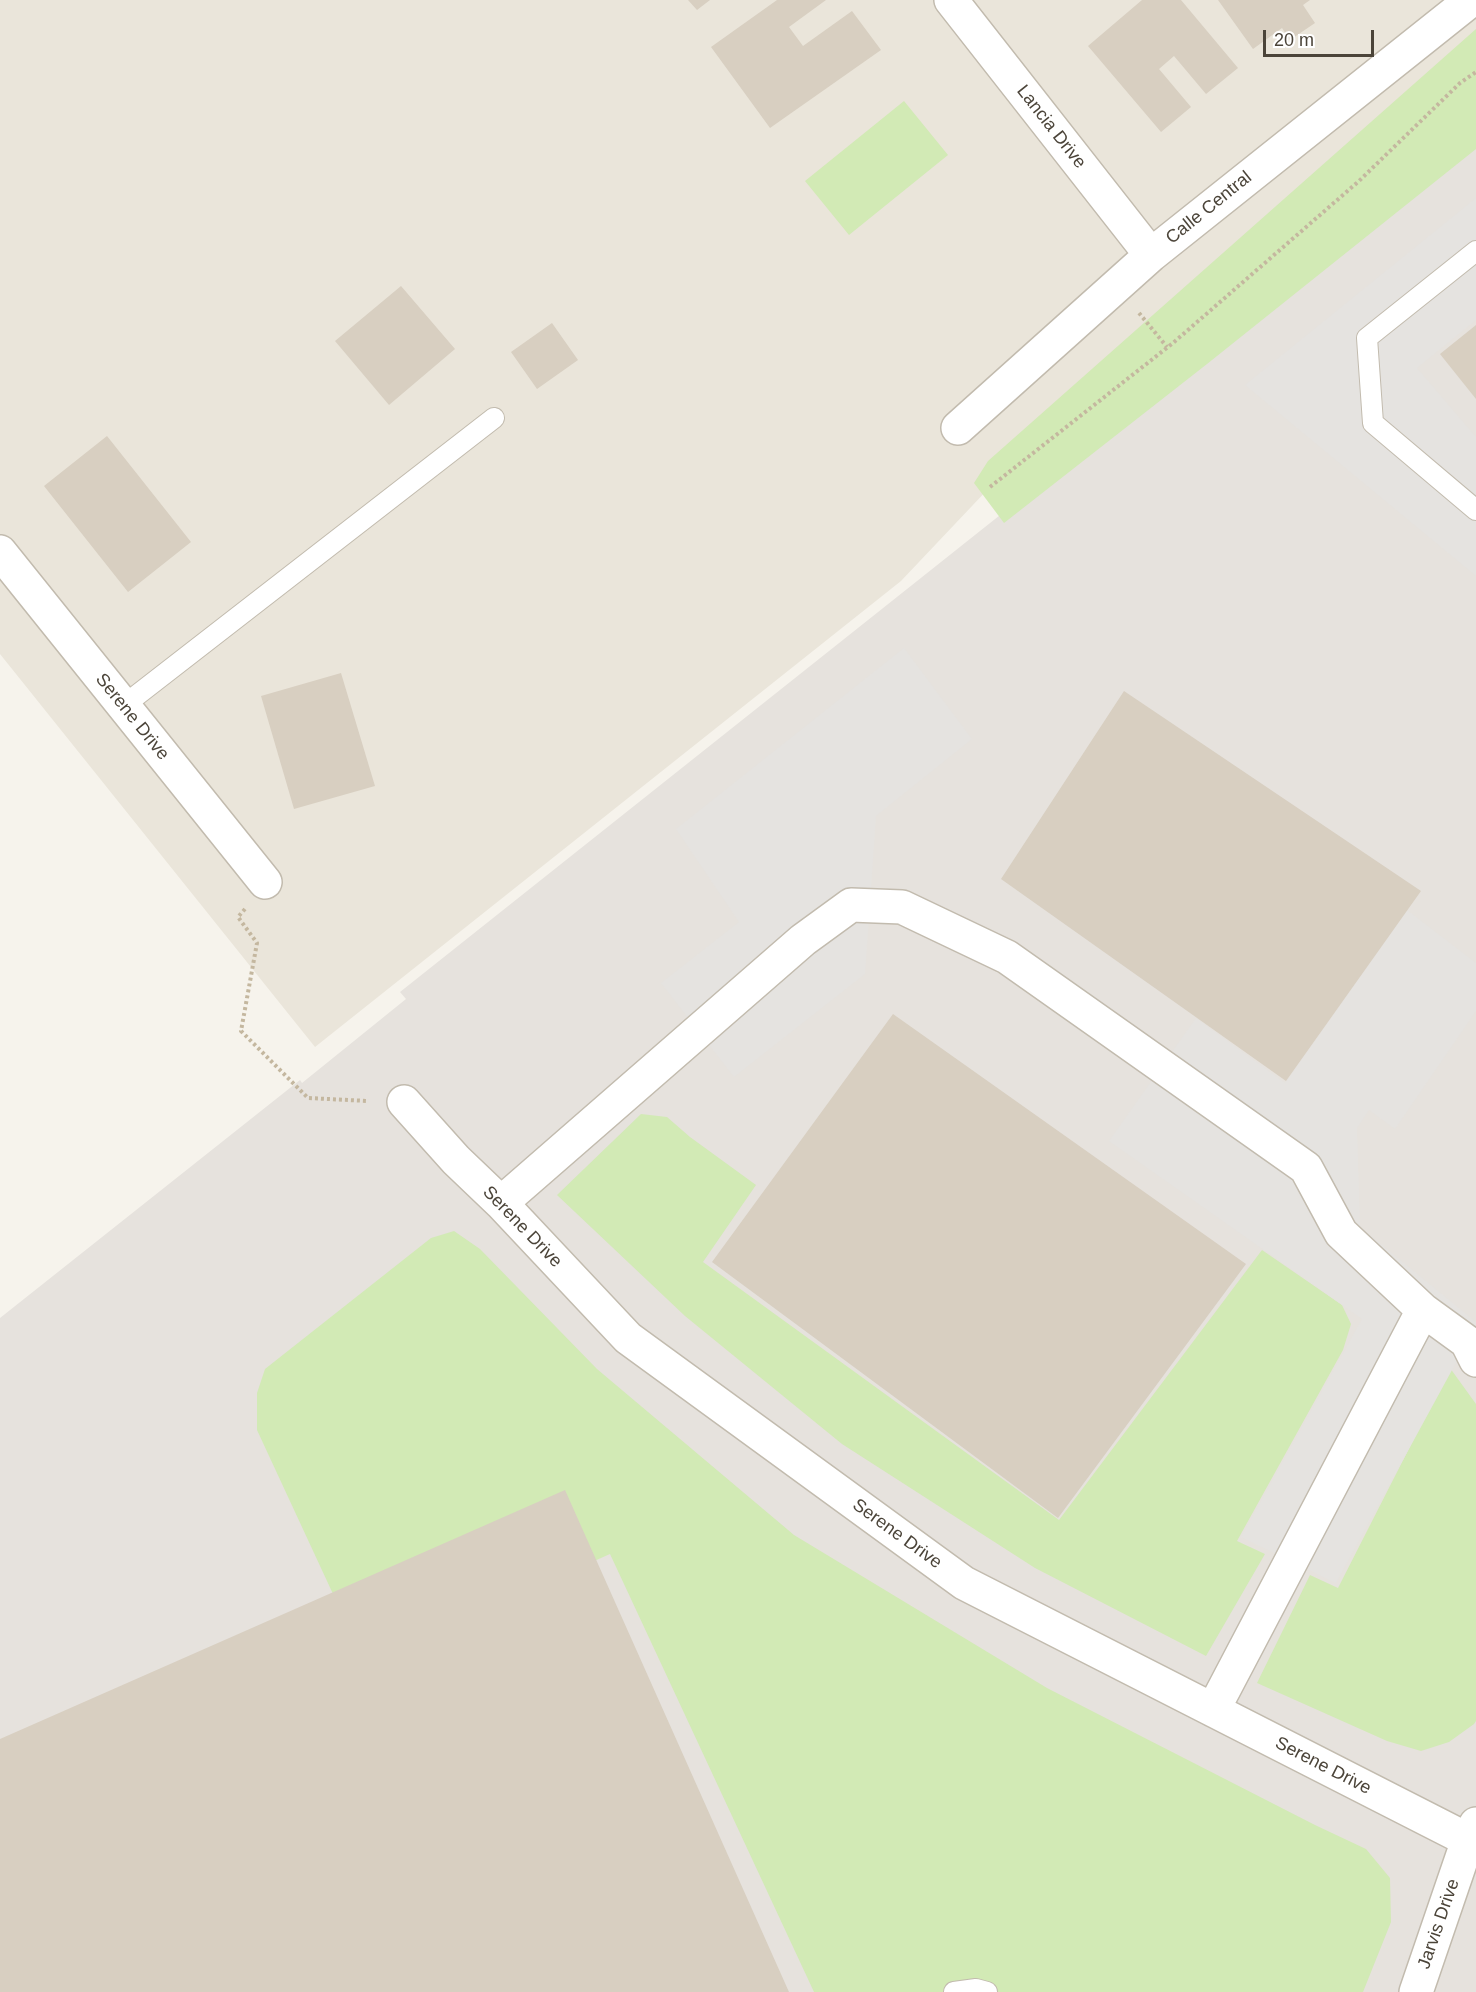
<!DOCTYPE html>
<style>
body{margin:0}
#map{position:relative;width:1476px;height:1992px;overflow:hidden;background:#f6f3ec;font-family:Arial,sans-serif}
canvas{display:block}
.scale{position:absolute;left:1263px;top:30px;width:111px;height:27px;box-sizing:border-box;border:3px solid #4b4439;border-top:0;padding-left:8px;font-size:18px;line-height:21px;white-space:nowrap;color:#4b4439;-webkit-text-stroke:4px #fff;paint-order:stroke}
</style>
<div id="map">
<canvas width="1476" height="1992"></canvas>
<div class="scale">20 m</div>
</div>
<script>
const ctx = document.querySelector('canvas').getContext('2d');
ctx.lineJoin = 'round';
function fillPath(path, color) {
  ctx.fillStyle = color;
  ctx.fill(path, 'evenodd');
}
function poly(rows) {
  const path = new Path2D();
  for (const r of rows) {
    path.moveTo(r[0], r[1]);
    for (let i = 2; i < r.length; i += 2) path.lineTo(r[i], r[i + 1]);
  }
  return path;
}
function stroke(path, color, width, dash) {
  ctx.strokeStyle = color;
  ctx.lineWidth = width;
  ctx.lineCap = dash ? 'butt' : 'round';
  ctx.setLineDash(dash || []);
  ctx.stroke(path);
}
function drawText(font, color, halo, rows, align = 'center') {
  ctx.font = font + ' Arial,sans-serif';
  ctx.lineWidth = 6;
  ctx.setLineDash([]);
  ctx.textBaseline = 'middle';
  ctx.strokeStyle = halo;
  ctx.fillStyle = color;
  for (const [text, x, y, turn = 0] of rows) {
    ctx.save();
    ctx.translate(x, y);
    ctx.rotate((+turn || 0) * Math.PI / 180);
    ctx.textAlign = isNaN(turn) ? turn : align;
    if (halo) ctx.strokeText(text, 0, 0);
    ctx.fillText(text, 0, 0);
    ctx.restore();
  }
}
const residential = poly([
 [0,0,1476,0,1476,105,990,487,901,581,315,1047,0,654]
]);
const industrial = poly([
 [1476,131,1476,1992,0,1992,0,1318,300,1080,302,1083,406,999,400,992,1097,438]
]);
const green = poly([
 [1476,29,1476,149,1207,364,1004,523,974,483,988,461],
 [904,101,948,155,849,235,805,181],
 [641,1114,667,1117,690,1137,756,1185,703,1262,1059,1520,1262,1250,1342,1305,1351,1324,1343,1350,1237,1541,1265,1554,1206,1656,1035,1568,842,1444,685,1316,557,1195],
 [454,1231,480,1249,597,1369,794,1535,1047,1688,1315,1825,1366,1849,1390,1878,1391,1922,1363,1992,814,1992,610,1554,365,1663,257,1430,257,1393,265,1369,431,1238],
 [1450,1368,1476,1404,1476,1721,1474,1724,1449,1742,1421,1751,1387,1741,1257,1683,1310,1575,1338,1588]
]);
const parking = poly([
 [1476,198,1476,320,1417,368,1476,437,1476,576,1245,385],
 [904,648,972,739,876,816,865,974,734,1077,661,983,739,922,676,829],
 [1407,910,1476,963,1476,1011,1395,1129,1369,1110,1357,1128,1360,1227,1476,1322,1476,1326,1336,1583,1241,1537,1362,1319,1109,1141,1196,1018,1285,1083]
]);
const building = poly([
 [688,0,710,0,697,10],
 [777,0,826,0,789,27,803,46,852,11,881,50,770,128,711,47],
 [1142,0,1181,0,1238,68,1206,94,1174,56,1159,69,1191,107,1161,132,1088,46],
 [1218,0,1310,0,1303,5,1315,23,1290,40,1282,28,1253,49],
 [401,286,455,349,389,405,335,341],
 [552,323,578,360,537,389,511,352],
 [1476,325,1476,399,1440,354],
 [107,436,191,542,128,592,44,486],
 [341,673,375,786,294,809,261,696],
 [1124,691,1421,891,1286,1081,1001,879],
 [893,1014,1246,1264,1058,1518,712,1262],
 [565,1490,789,1992,0,1992,0,1739]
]);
const path = poly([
 [1139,313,1167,347],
 [990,487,1173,343,1359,181,1460,83,1476,72],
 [245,909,238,917,257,943,241,1031,308,1098,368,1101]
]);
const service = poly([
 [1476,251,1367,338,1373,423,1476,510],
 [123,706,494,418],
 [954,1992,976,1989,987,1992]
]);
const minor = poly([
 [951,0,1151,255],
 [958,428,1151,255,1471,0],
 [0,552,265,882],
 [404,1102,456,1160,501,1203,628,1338,964,1583,1476,1844],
 [501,1203,803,940,851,905,902,907,1007,957,1306,1168,1341,1233,1423,1310,1467,1342,1476,1360],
 [1213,1710,1423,1310],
 [1416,1992,1468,1840,1476,1824]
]);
const streetNames = [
 ["Lancia Drive",1051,127,52],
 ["Calle Central",1209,208,-39],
 ["Serene Drive",132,717,51],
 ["Serene Drive",522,1227,46],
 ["Serene Drive",897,1534,36],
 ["Serene Drive",1323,1766,27],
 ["Jarvis Drive",1439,1924,-71]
];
fillPath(residential, '#eae5da');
fillPath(industrial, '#e6e2dd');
fillPath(green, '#d2eab5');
fillPath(parking, '#e5e3e0');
fillPath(building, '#d8cfc1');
stroke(service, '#c2bbae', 22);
stroke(minor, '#c2bbae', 36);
stroke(path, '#c4b79f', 4, [3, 3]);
stroke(service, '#fff', 20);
stroke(minor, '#fff', 33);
drawText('18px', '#4b4439', '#fff', streetNames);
</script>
